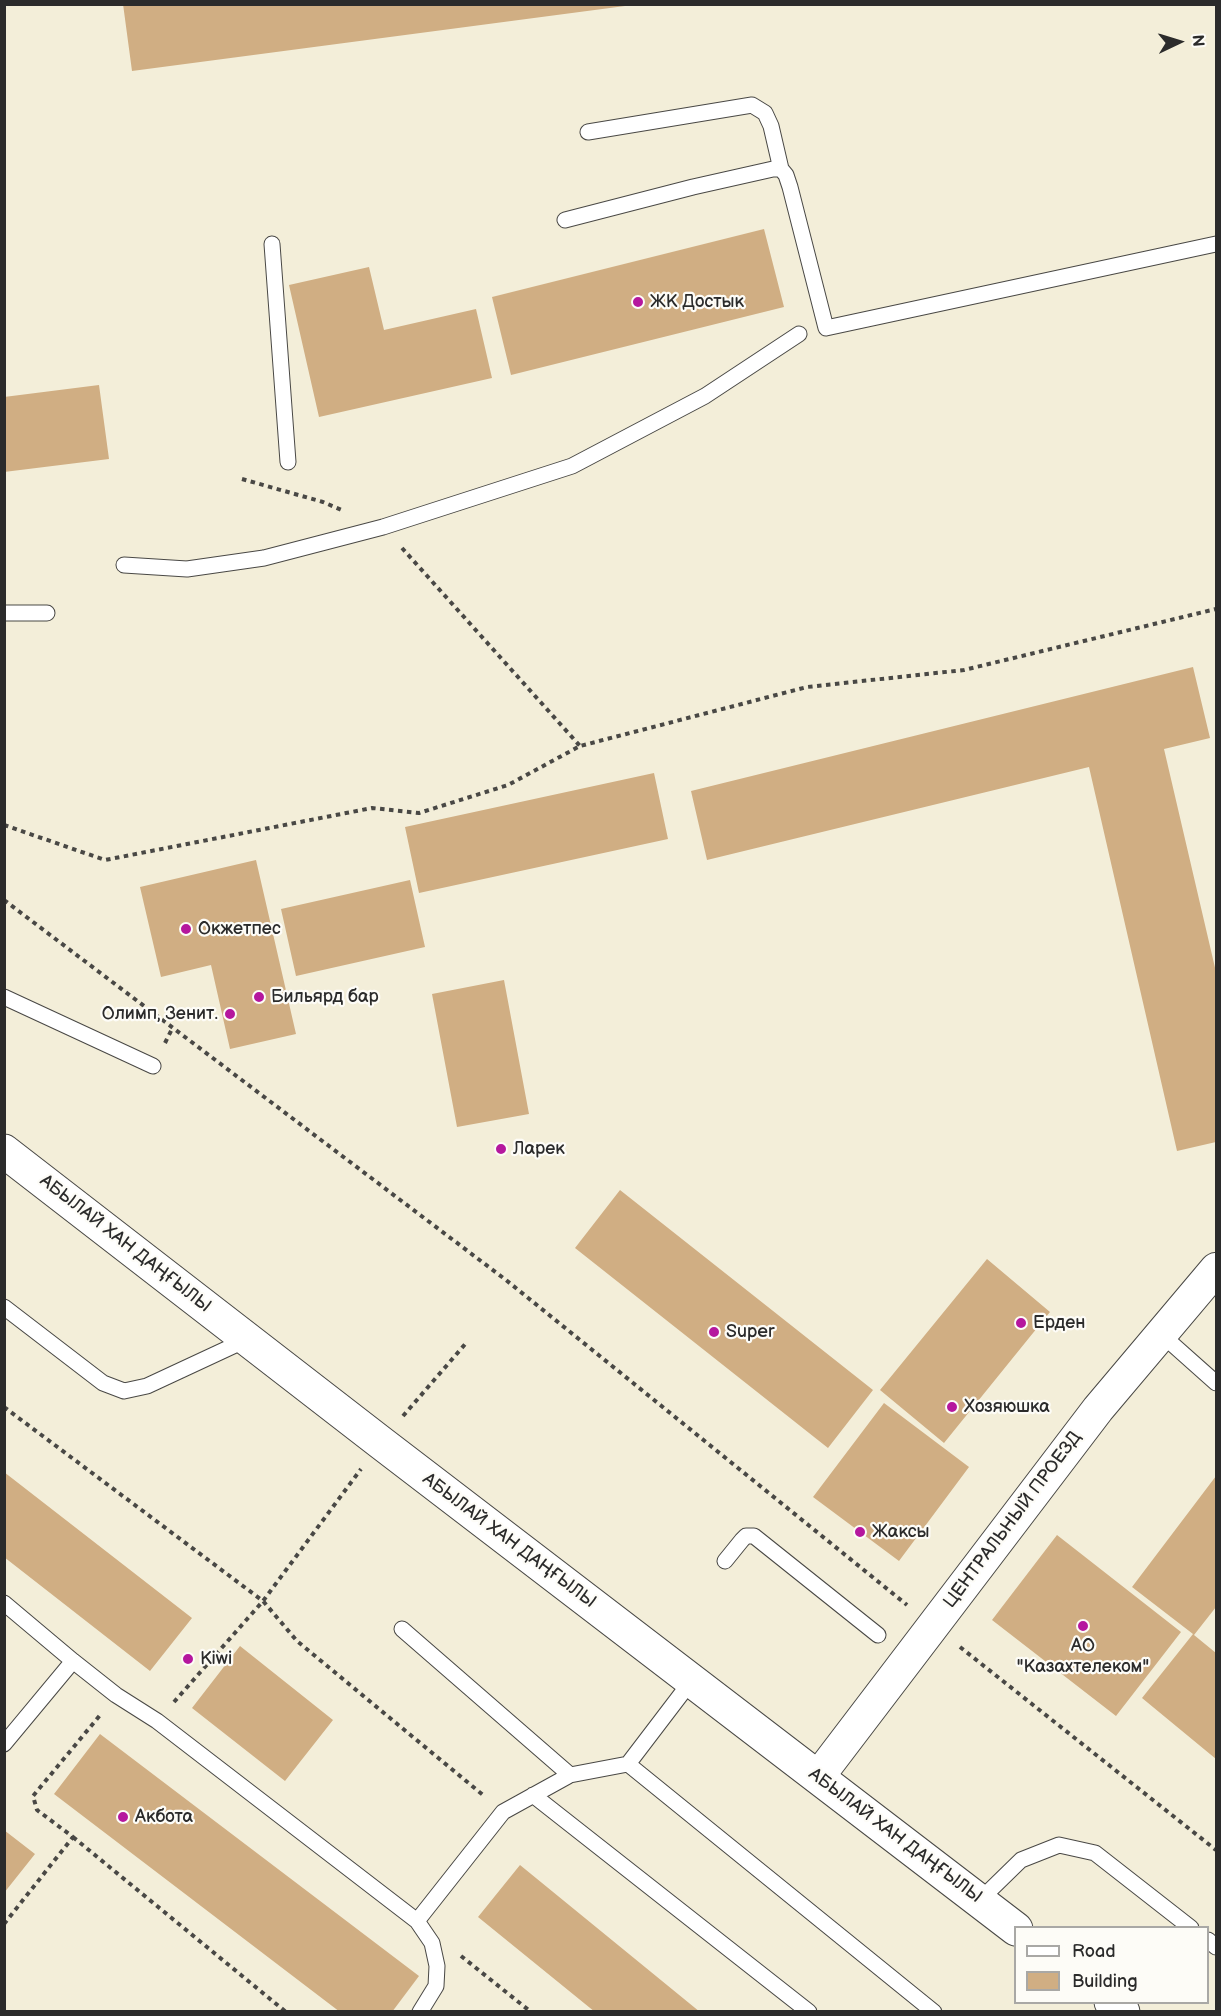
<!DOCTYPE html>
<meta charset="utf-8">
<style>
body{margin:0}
#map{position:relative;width:1221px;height:2016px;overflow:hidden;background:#f3eed9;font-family:"Balsamiq Sans",sans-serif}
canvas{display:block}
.frame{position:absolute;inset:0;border:6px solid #2b2b2b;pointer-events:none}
.legend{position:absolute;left:1014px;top:1926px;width:195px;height:78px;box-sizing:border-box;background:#fdfcf7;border:2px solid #a9a8a5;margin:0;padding:8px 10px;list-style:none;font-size:18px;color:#2b2b2b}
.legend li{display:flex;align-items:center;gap:12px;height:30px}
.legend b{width:30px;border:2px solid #a9a8a5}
.north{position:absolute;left:1149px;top:12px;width:60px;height:60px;-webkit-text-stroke:4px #fdfcf7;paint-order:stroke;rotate:86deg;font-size:16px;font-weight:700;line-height:24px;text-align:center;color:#2b2b2b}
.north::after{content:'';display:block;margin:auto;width:21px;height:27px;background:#2b2b2b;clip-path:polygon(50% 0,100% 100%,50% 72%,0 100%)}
</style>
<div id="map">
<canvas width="1221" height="2016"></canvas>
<div class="frame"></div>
<ul class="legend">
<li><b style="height:8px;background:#fff"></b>Road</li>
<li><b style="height:16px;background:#d0ae83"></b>Building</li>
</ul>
<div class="north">N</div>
</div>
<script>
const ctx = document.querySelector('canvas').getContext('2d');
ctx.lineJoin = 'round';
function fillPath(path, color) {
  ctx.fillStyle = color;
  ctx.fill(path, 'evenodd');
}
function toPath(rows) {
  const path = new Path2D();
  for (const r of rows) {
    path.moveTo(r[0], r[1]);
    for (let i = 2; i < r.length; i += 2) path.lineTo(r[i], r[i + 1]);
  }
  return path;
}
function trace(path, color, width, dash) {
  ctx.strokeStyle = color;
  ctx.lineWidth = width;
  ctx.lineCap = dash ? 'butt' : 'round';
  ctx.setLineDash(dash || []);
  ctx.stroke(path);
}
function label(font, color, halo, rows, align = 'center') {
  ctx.font = font + ' "Balsamiq Sans",sans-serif';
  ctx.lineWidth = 4.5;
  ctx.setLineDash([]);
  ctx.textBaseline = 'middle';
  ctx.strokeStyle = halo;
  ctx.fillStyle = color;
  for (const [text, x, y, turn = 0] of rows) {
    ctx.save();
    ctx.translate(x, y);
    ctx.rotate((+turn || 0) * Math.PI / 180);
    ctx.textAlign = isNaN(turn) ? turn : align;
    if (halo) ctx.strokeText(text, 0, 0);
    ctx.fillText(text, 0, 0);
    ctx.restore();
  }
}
fillPath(toPath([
 [123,4,625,4,625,6,132,71],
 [764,229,784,307,511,375,492,297],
 [369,267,384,330,476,309,492,378,319,417,289,285],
 [99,385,109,459,4,472,4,397],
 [1193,667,1210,738,1164,749,1216,972,1216,1142,1177,1151,1089,767,707,860,691,791],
 [654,773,668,839,419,893,405,827],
 [256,860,296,1034,230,1049,211,965,161,977,140,887],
 [410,880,425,947,296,976,281,909],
 [504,980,529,1114,457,1127,432,994],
 [620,1190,873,1390,828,1448,575,1248],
 [987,1259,1050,1312,944,1443,880,1390],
 [884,1403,969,1467,899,1561,813,1497],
 [4,1472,192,1618,150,1671,4,1557],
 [1216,1476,1216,1607,1194,1635,1216,1653,1216,1759,1142,1698,1193,1634,1132,1587],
 [1057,1535,1181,1632,1116,1716,992,1620],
 [240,1646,333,1720,285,1781,192,1708],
 [100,1734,419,1976,392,2012,340,2012,54,1794],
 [4,1830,35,1854,4,1893],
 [520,1865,700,2012,595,2012,478,1917]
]), '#d0ae83');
const lane = toPath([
 [588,132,752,105,765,113,771,126,781,169],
 [565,220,693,187,773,169,781,169,786,175,790,187,826,328,1216,244],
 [272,244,288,462],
 [124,565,187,569,264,558,383,527,572,466,705,396,799,334],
 [4,613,47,613],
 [4,997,153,1066],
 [4,1307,103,1383,124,1391,147,1386,248,1339],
 [1161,1334,1216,1383],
 [725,1561,742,1540,746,1536,754,1536,878,1635],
 [4,1603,73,1661,116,1695,157,1721,417,1921],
 [402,1629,570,1775],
 [692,1680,628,1764,934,2012],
 [4,1744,73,1661],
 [533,1795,809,2012],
 [979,1901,1021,1860,1059,1845,1095,1853,1191,1928],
 [1208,1940,1216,1947],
 [420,2012,436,1986,437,1966,432,1943,417,1921,503,1812,570,1775,628,1764]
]);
const street = toPath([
 [818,1777,1098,1409,1216,1269]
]);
const highway = toPath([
 [4,1151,380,1442,1016,1929],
 [1111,2002,1123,2012]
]);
trace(lane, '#494845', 17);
trace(street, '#494845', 34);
trace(highway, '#494845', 35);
trace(toPath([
 [242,479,323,502,344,511],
 [402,548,580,746],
 [4,825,105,860,372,808,419,813,508,785,580,746,807,687,964,670,1216,609],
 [4,900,506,1280,907,1605],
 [165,1043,173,1027],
 [4,1407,263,1601,297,1641,483,1795],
 [403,1416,467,1342],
 [960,1647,1216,1850],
 [174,1702,263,1601,361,1469],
 [73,1837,286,2012],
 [4,1924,73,1837,37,1810,33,1796,101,1714],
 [461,1956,531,2012]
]), '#494845', 4, [4.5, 4.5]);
trace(lane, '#fff', 15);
trace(street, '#fff', 32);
trace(highway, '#fff', 33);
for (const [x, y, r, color] of [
 [638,302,6,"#b5179e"],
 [186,929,6,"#b5179e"],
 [259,997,6,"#b5179e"],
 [230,1014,6,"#b5179e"],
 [501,1149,6,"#b5179e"],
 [1021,1323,6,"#b5179e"],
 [714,1332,6,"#b5179e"],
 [952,1407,6,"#b5179e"],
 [860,1532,6,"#b5179e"],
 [1083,1626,6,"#b5179e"],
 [188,1659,6,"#b5179e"],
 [123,1817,6,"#b5179e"]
]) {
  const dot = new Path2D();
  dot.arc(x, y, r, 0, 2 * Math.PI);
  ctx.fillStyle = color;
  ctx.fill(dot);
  trace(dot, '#fdfcf7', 2);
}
label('18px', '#2b2b2b', '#fdfcf7', [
 ["ЖК Достык",650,302],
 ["Окжетпес",198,929],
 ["Бильярд бар",271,997],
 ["Олимп, Зенит.",218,1014,"right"],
 ["Ларек",513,1149],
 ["Ерден",1033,1323],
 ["Super",726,1332],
 ["Хозяюшка",964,1407],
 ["Жаксы",872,1532],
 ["АО",1083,1646,"center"],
 ["\"Казахтелеком\"",1083,1667,"center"],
 ["Kiwi",200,1659],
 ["Акбота",135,1817]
], 'left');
label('18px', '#2b2b2b', '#fdfcf7', [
 ["АБЫЛАЙ ХАН ДАҢҒЫЛЫ",125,1244,38],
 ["ЦЕНТРАЛЬНЫЙ ПРОЕЗД",1013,1520,-53],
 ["АБЫЛАЙ ХАН ДАҢҒЫЛЫ",509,1541,37],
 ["АБЫЛАЙ ХАН ДАҢҒЫЛЫ",895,1836,37]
]);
</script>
